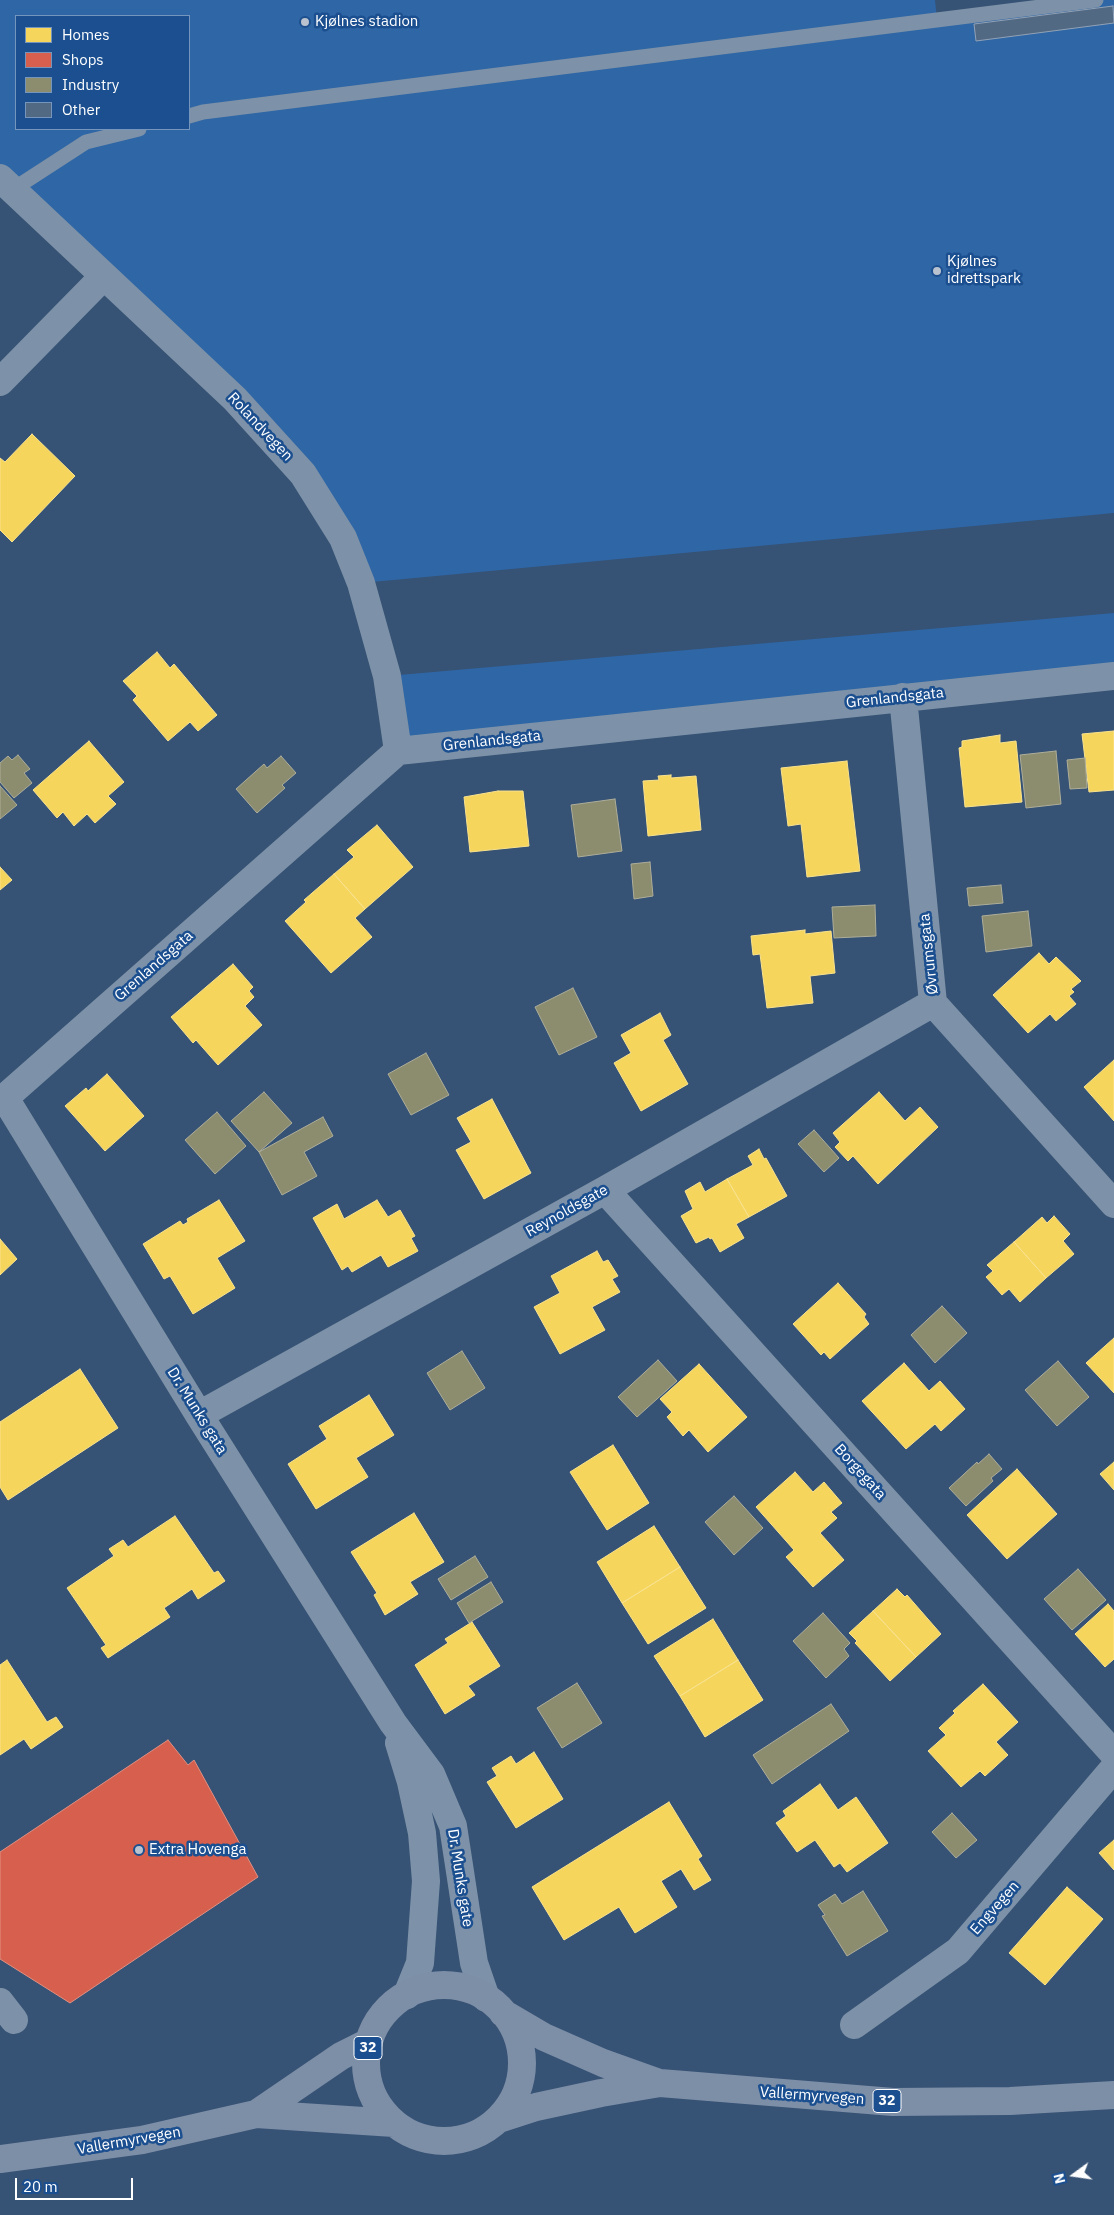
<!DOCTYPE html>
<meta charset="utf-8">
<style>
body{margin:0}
#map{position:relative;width:1114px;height:2215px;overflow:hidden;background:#365274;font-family:"IBM Plex Sans",sans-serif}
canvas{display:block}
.legend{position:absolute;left:15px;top:15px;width:175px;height:115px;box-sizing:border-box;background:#1b4f8f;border:1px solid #7695bc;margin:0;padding:6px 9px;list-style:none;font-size:15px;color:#fff}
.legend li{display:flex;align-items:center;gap:10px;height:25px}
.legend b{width:25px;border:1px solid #7695bc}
.north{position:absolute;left:1049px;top:2150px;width:50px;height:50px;-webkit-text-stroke:4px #1b4f8f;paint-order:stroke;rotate:256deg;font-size:14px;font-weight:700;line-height:20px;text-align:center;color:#fff}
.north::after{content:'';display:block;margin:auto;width:18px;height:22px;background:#fff;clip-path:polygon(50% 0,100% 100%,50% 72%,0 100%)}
.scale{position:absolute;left:15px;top:2178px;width:118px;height:22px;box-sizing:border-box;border:2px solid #fff;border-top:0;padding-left:6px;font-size:15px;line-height:18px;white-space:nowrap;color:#fff;-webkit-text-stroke:4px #1b4f8f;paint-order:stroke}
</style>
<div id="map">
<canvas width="1114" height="2215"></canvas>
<ul class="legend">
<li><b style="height:14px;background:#f6d55c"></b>Homes</li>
<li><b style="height:14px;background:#d6604d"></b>Shops</li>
<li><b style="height:14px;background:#8c8c6e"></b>Industry</li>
<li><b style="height:14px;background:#526984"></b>Other</li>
</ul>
<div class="north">N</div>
<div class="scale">20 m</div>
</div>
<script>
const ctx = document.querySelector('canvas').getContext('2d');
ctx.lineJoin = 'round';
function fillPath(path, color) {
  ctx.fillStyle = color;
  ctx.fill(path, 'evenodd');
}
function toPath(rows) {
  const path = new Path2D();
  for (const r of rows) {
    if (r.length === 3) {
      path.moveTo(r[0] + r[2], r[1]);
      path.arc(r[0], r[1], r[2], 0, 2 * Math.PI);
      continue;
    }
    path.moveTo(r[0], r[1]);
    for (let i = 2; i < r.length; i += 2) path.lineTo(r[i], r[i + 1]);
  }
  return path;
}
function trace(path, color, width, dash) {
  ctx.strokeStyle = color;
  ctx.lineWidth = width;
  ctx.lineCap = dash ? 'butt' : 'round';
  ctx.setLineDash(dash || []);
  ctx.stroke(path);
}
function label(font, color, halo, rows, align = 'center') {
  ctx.font = font + ' "IBM Plex Sans",sans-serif';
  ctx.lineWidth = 5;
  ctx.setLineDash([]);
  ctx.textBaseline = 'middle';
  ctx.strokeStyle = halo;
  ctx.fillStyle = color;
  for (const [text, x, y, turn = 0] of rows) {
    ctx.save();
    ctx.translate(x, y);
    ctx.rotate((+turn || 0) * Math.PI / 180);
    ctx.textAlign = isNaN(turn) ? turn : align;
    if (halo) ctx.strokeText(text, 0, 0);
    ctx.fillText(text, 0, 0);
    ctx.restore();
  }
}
fillPath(toPath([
 [0,0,935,0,937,19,1096,0,1114,0,1114,513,361,583,303,474,0,178],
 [16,16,189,16,189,129,16,129],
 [1114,613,1114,676,398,751,387,676]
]), '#2f66a5');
const homes = toPath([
 [32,434,75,476,12,542,0,530,0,458,5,462,32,434],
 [157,652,170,668,174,664,217,715,198,731,190,722,168,741,133,700,137,696,123,681,157,652],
 [1114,731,1114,790,1089,792,1082,734,1114,731],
 [1000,735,1000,743,1016,741,1022,802,965,807,959,748,962,747,962,741,1000,735],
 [89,741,124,782,108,796,116,804,95,823,87,814,74,826,63,812,57,818,33,790,89,741],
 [847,761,860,871,807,877,801,824,788,826,781,768,847,761],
 [671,775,671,778,696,776,701,830,648,836,643,781,659,780,658,776,671,775],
 [498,791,523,791,529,846,470,852,464,797,498,791],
 [377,825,413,867,365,909,334,874,354,857,347,850,377,825],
 [0,867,12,880,0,890,0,867],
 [334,874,365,909,355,918,372,937,331,973,285,921,306,902,304,900,334,874],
 [805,930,805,934,831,931,835,973,810,976,813,1003,767,1008,760,954,753,955,751,936,805,930],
 [1039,953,1049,964,1056,957,1081,981,1071,989,1074,992,1069,996,1076,1004,1056,1021,1050,1014,1028,1033,993,995,1039,953],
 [233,964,253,987,249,991,254,997,245,1006,262,1025,218,1065,196,1040,193,1043,171,1017,233,964],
 [660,1013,671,1035,663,1040,688,1084,641,1111,614,1063,631,1053,621,1035,660,1013],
 [1114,1060,1114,1121,1084,1087,1114,1060],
 [107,1074,144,1116,105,1151,65,1106,86,1088,88,1091,107,1074],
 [879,1092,905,1121,920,1107,938,1127,878,1184,853,1156,848,1161,835,1147,840,1142,833,1133,879,1092],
 [492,1099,531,1173,484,1199,456,1150,471,1142,457,1118,492,1099],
 [759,1149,764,1159,766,1158,787,1196,749,1217,727,1179,753,1165,748,1156,759,1149],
 [727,1179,749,1217,736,1224,744,1238,720,1252,712,1238,710,1239,709,1237,696,1243,681,1216,693,1209,685,1191,700,1182,705,1192,727,1179],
 [219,1200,245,1241,217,1258,235,1288,193,1314,170,1276,164,1279,143,1244,180,1221,183,1225,188,1222,187,1219,219,1200],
 [377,1200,388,1217,400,1210,415,1236,411,1238,418,1251,388,1267,381,1255,352,1272,348,1266,342,1270,313,1218,337,1204,344,1219,377,1200],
 [1054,1216,1070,1234,1063,1241,1074,1254,1046,1278,1014,1242,1042,1217,1047,1223,1054,1216],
 [0,1239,17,1259,0,1275,0,1239],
 [1014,1242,1046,1278,1020,1302,1009,1289,1002,1295,986,1277,993,1271,987,1265,1014,1242],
 [597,1251,603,1262,608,1260,618,1276,612,1279,620,1292,592,1307,605,1330,560,1354,534,1307,560,1293,551,1276,597,1251],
 [838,1283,866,1314,864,1317,869,1324,830,1359,824,1352,821,1355,793,1324,838,1283],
 [1114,1338,1114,1393,1086,1363,1114,1338],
 [904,1363,929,1391,940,1381,965,1409,941,1431,935,1424,906,1449,862,1401,904,1363],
 [699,1364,747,1417,708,1452,689,1430,683,1436,667,1417,672,1412,660,1399,699,1364],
 [80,1369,118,1428,8,1500,0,1487,0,1422,80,1369],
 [369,1395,394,1435,356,1458,368,1477,316,1509,288,1464,327,1439,319,1426,369,1395],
 [613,1445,649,1503,607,1530,570,1472,613,1445],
 [1114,1462,1114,1490,1100,1474,1114,1462],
 [1017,1469,1057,1514,1007,1559,967,1515,1017,1469],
 [795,1472,813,1492,824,1482,842,1503,831,1512,837,1518,820,1533,844,1560,813,1587,786,1557,794,1550,756,1507,795,1472],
 [414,1513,444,1562,410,1582,418,1594,385,1615,374,1595,377,1593,351,1552,414,1513],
 [175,1516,214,1573,218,1571,225,1581,198,1599,192,1589,164,1608,170,1617,108,1658,101,1648,106,1645,67,1588,114,1556,109,1549,123,1540,128,1547,175,1516],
 [654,1526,680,1567,622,1603,597,1562,654,1526],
 [680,1567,706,1608,648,1644,622,1603,680,1567],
 [897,1589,905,1597,907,1595,941,1634,916,1657,873,1611,897,1589],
 [1108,1604,1114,1611,1114,1659,1105,1667,1075,1634,1108,1604],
 [873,1611,916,1657,890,1681,855,1643,857,1641,849,1633,873,1611],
 [713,1619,738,1660,680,1696,654,1656,713,1619],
 [472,1622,500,1666,468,1686,475,1695,445,1714,415,1665,448,1643,445,1639,472,1622],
 [7,1660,47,1722,56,1717,63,1727,31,1749,24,1739,0,1755,0,1665,7,1660],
 [738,1660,763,1700,705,1737,680,1696,738,1660],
 [983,1684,1018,1722,996,1742,1008,1755,985,1776,980,1771,961,1787,928,1751,946,1735,939,1728,955,1713,953,1711,983,1684],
 [534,1752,563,1799,516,1828,487,1782,497,1776,492,1768,511,1756,516,1764,534,1752],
 [820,1784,838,1810,856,1797,888,1843,847,1872,840,1863,834,1867,815,1840,797,1852,776,1823,786,1816,783,1811,820,1784],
 [669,1802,702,1856,698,1859,711,1880,694,1890,681,1869,661,1881,677,1907,635,1933,619,1907,564,1940,532,1887,669,1802],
 [1114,1840,1114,1870,1099,1853,1114,1840],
 [1067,1887,1103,1919,1045,1985,1009,1953,1067,1887]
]);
fillPath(homes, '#f6d55c');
trace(homes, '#f9e28d', 1);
const shops = toPath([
 [168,1740,188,1765,194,1760,258,1877,70,2003,0,1959,0,1852,168,1740]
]);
fillPath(shops, '#d6604d');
trace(shops, '#e29082', 1);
const industry = toPath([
 [1056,751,1061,804,1026,808,1020,755,1056,751],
 [18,755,30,769,24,773,32,783,14,798,0,782,0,763,8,756,12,760,18,755],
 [281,756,296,773,282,785,285,788,257,813,236,789,264,764,267,768,281,756],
 [1085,758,1087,788,1070,789,1067,760,1085,758],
 [0,786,17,805,0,819,0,786],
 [615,799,622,851,578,857,571,805,615,799],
 [650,862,653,896,634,899,631,864,650,862],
 [1001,885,1003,903,969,906,967,888,1001,885],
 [875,905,876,936,834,938,832,907,875,905],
 [1028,911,1032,946,986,952,982,916,1028,911],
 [573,988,597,1037,559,1055,535,1007,573,988],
 [426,1053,449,1095,411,1115,388,1074,426,1053],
 [264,1092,292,1123,259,1152,231,1121,264,1092],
 [217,1112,246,1146,215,1174,185,1140,217,1112],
 [323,1117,333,1136,304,1152,317,1176,282,1195,259,1152,323,1117],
 [814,1130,839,1158,824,1172,798,1144,814,1130],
 [942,1306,967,1333,935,1363,911,1335,942,1306],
 [462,1351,485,1388,450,1410,427,1373,462,1351],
 [658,1360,677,1381,637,1417,618,1397,658,1360],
 [1058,1361,1089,1397,1057,1426,1025,1390,1058,1361],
 [989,1454,1002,1469,991,1478,993,1481,966,1506,949,1488,977,1462,978,1464,989,1454],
 [734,1496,763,1528,734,1555,705,1522,734,1496],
 [475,1556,488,1577,451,1600,438,1579,475,1556],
 [1078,1569,1106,1600,1072,1630,1044,1599,1078,1569],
 [491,1582,503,1602,469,1623,457,1603,491,1582],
 [823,1613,850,1643,844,1649,849,1656,826,1678,793,1641,823,1613],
 [577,1683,602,1723,562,1748,537,1708,577,1683],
 [831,1704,849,1731,772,1784,753,1755,831,1704],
 [952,1813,977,1840,956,1858,932,1832,952,1813],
 [863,1891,888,1931,847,1956,822,1916,825,1915,818,1905,835,1894,842,1904,863,1891]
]);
fillPath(industry, '#8c8c6e');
trace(industry, '#aeae9a', 1);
const building = toPath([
 [1113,6,1114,23,976,41,974,24,1113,6]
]);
fillPath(building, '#526984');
trace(building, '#92a2b6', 1);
trace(toPath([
 [189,116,203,112,1096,0],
 [12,190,86,142,139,129]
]), '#7d92a8', 15);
trace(toPath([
 [0,178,235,399,303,474,343,538,361,583,387,676,398,751],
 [0,382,103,277],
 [903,697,933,1003,1114,1204],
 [5,1098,199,1415,393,1723,431,1774,453,1826,474,1963,486,1998],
 [0,1102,398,751,1114,676],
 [605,1190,1114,1754],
 [199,1415,605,1190,933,1003],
 [399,1743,411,1782,422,1833,426,1881,420,1963,407,1995],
 [0,2002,14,2020],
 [854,2025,958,1951,1114,1768]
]), '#7d92a8', 28);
trace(toPath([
 [444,2063,78],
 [503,2013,544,2037,603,2063,659,2083],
 [256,2114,341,2056,369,2042],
 [499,2119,536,2107,601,2093,660,2083,893,2102,1010,2101,1114,2095],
 [0,2159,142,2140,256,2114,394,2123]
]), '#7d8ea7', 28);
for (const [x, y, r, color] of [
 [305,22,5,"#b9c2ce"],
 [937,271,5,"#b9c2ce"],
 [139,1850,5,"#b9c2ce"]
]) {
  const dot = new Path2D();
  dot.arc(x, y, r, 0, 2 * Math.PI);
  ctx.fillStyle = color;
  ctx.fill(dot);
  trace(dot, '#1b4f8f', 2);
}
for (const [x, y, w] of [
 [368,2048,28],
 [887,2101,28]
]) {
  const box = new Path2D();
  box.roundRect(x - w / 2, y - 11.5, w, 23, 4);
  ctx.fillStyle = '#1b4f8f';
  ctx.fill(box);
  trace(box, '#fff', 1);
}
label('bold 14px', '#fff', null, [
 ["32",368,2048],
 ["32",887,2101]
]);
label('15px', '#fff', '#1b4f8f', [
 ["Kjølnes stadion",315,22],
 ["Kjølnes",947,262],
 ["idrettspark",947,279],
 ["Extra Hovenga",149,1850]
], 'left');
label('15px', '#fff', '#1b4f8f', [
 ["Rolandvegen",260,427,47],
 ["Grenlandsgata",895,698,-6],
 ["Grenlandsgata",492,741,-6],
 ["Øvrumsgata",929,954,-96],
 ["Grenlandsgata",154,966,-41],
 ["Reynoldsgate",567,1211,-29],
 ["Dr. Munks gata",197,1411,58],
 ["Borgegata",860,1472,48],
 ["Dr. Munks gate",460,1878,81],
 ["Engvegen",995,1908,-49],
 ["Vallermyrvegen",812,2096,4],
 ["Vallermyrvegen",129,2141,-10]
]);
</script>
